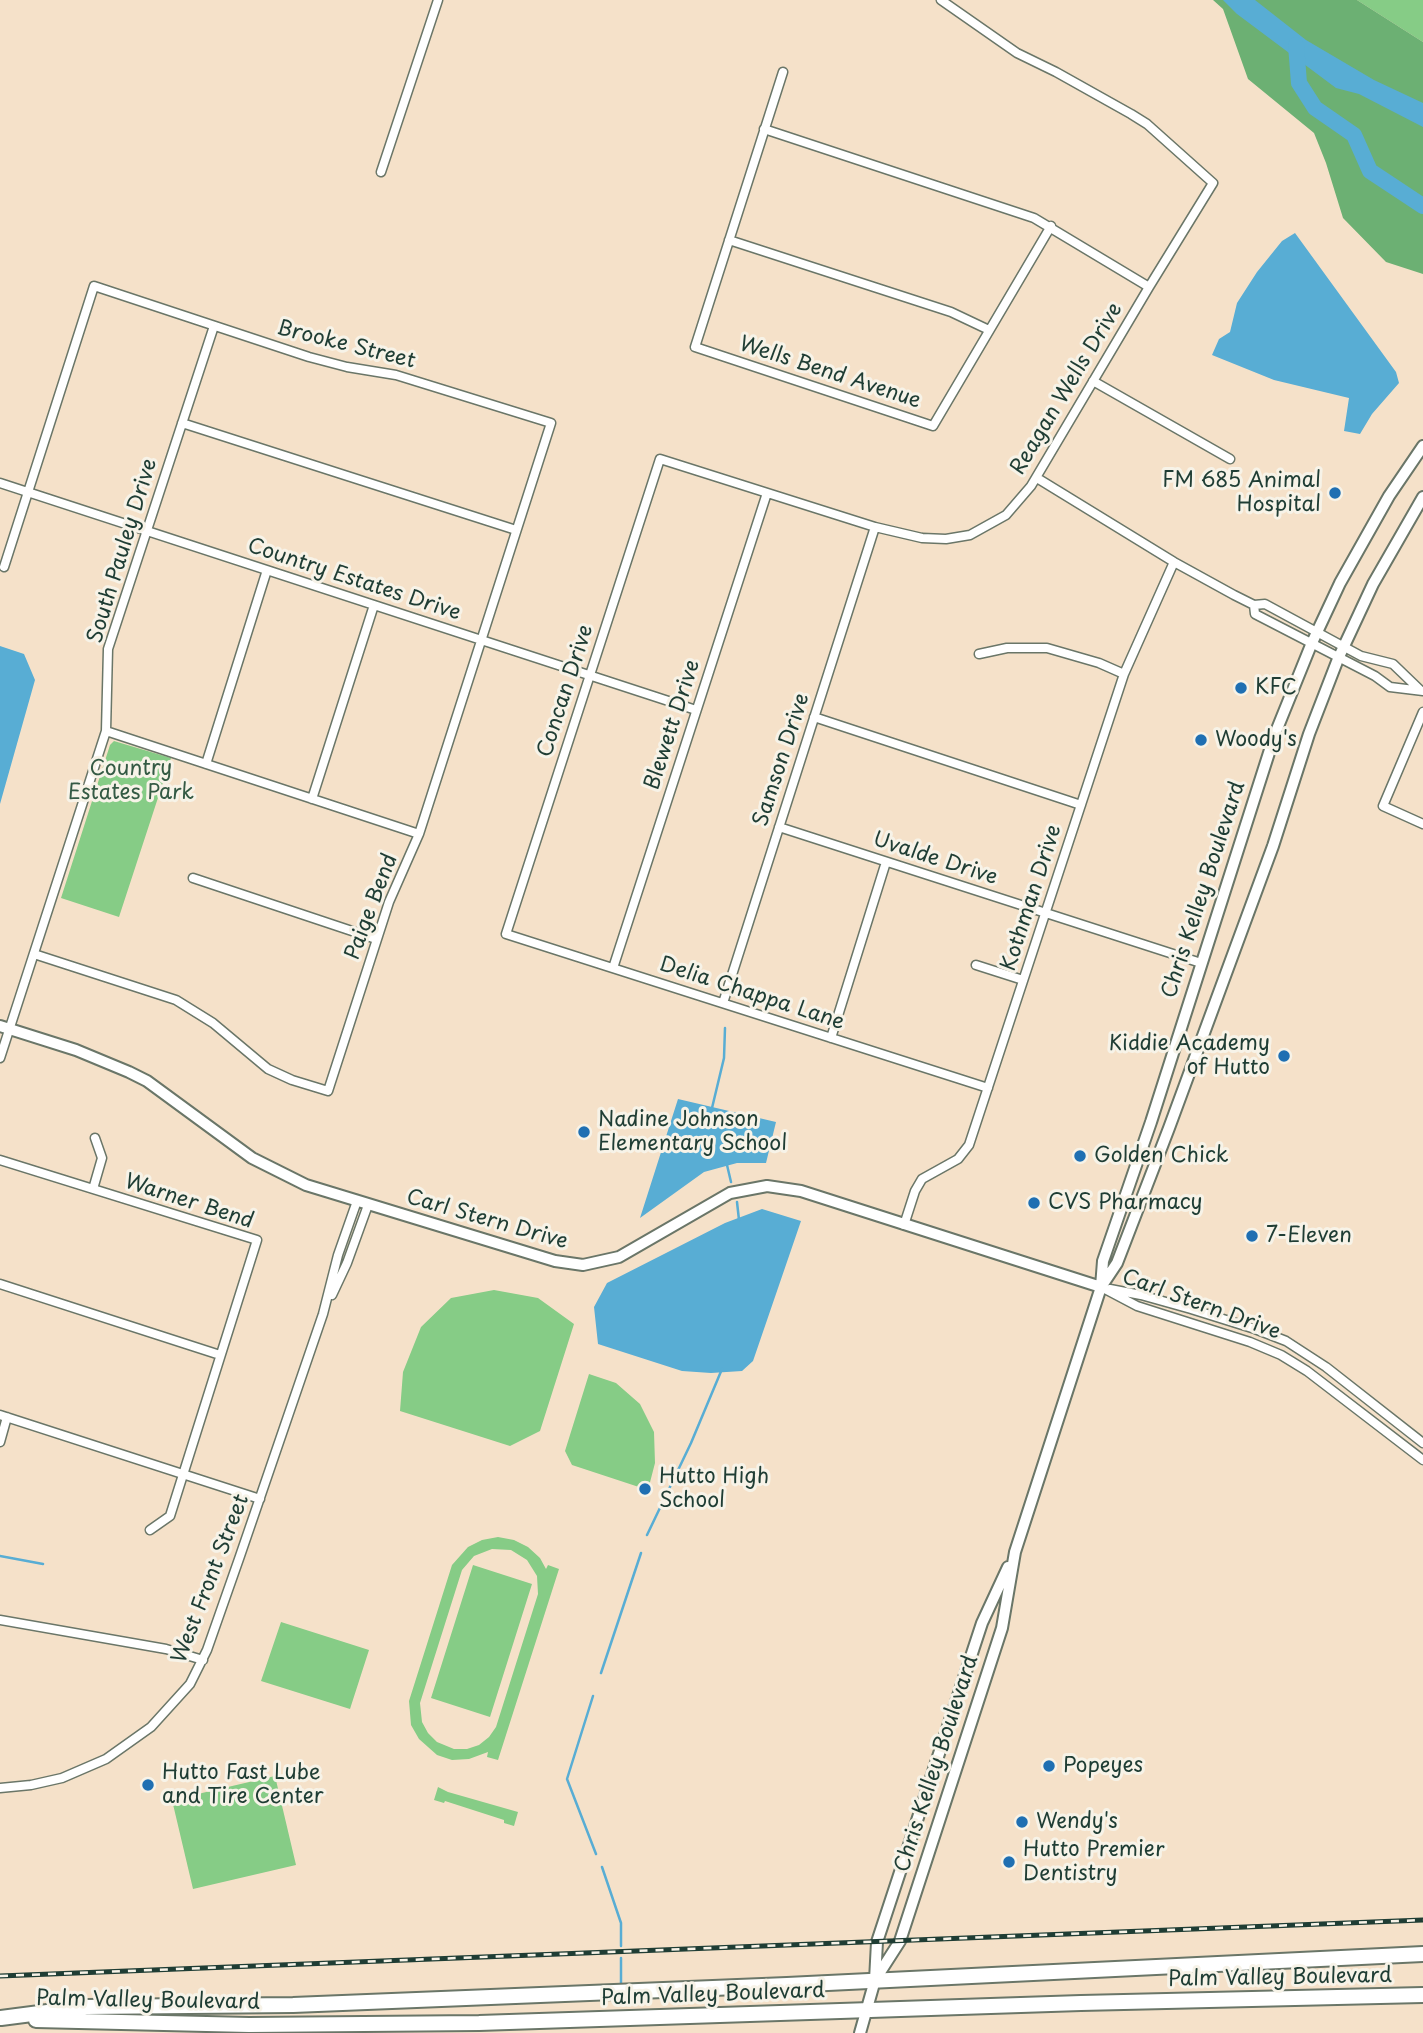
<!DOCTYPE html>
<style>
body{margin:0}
canvas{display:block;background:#f5e1c9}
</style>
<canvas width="1423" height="2033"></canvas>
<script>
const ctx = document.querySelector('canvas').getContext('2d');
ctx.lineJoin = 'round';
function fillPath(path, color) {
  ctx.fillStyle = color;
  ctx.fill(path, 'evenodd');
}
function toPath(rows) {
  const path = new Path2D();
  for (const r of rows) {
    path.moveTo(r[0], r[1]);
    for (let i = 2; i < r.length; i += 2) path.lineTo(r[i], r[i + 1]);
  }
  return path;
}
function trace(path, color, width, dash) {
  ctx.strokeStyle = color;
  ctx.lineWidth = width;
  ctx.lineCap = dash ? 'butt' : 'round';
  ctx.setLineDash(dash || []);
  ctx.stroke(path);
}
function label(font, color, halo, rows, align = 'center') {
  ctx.font = font + ' "Playpen Sans",sans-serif';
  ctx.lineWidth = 6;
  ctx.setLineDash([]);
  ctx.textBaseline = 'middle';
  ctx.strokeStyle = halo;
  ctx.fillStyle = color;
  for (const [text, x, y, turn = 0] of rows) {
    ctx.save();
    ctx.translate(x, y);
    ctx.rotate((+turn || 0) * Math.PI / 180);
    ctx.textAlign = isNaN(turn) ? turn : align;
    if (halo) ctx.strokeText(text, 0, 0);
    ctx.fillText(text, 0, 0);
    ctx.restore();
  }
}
fillPath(toPath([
 [1357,0,1423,0,1423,42],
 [114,741,171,758,119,917,61,898,110,745],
 [494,1290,538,1298,574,1324,540,1431,510,1446,400,1411,403,1372,421,1327,451,1298],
 [589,1374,616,1383,640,1404,654,1432,655,1463,648,1490,572,1465,565,1451],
 [498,1537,514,1540,528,1547,540,1558,546,1569,548,1565,559,1569,498,1760,487,1757,488,1752,469,1759,452,1760,437,1755,419,1739,411,1725,409,1701,452,1565,468,1547,482,1540],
 [492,1549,511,1550,527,1560,537,1576,538,1594,496,1727,489,1737,479,1745,467,1749,454,1749,437,1742,428,1733,422,1722,420,1703,462,1570,474,1556],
 [473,1565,532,1584,490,1717,431,1698],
 [281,1622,369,1650,350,1709,261,1681],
 [275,1776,296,1865,193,1889,172,1800],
 [438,1787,448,1792,518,1812,514,1826,504,1823,504,1820,445,1801,444,1803,434,1800]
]), '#86cc86');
fillPath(toPath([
 [1213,0,1357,0,1423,42,1423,274,1386,262,1343,218,1326,163,1314,133,1248,79,1223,9]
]), '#6cb073');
fillPath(toPath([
 [1223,0,1255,0,1306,40,1374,80,1423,103,1423,127,1359,94,1336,88,1237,14],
 [1295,233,1396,372,1399,383,1372,414,1360,434,1344,431,1349,398,1274,380,1212,355,1219,339,1230,332,1237,303,1257,272,1282,241],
 [0,646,24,654,35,680,0,804],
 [678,1099,776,1122,766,1163,737,1163,704,1172,640,1218],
 [762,1209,801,1221,753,1361,742,1371,711,1373,682,1371,598,1344,594,1307,607,1283,725,1223]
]), '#58add4');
trace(toPath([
 [712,1108,724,1058,725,1028],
 [727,1165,731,1182],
 [737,1202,739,1220],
 [647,1535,691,1443,722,1369],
 [0,1556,43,1564],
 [601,1673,641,1553],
 [593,1696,567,1779,596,1854],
 [602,1867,621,1923,621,1946],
 [621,1958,621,1983]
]), '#58add4', 2.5);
trace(toPath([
 [1296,45,1299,83,1315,108,1354,135,1370,171,1423,206]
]), '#58add4', 16);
const street = toPath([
 [941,0,1017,53,1056,72,1131,114,1147,124,1213,183,1149,287,1031,486,1006,515,970,535,946,539,922,538,875,527,660,459,506,934,988,1088],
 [783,72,695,347,933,426,1051,226],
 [764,129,1034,218,1149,287],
 [381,172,438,0],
 [729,240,951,312,989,330],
 [1093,381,1230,459],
 [182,423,516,530],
 [1037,478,1174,562,1234,595,1254,605,1265,604,1361,656,1393,664,1420,690],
 [0,483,696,710],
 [4,567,94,286,309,357,347,367,396,375,551,423,419,834,389,902,328,1091,292,1080,268,1069,213,1023,176,1000,34,954],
 [1254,605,1255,614,1375,676,1390,687,1423,691],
 [979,654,1007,648,1047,648,1099,663,1124,674],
 [1423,712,1383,806,1423,824],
 [814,717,1081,805],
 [106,731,419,834],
 [206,764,267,570],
 [312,799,374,605],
 [779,827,1201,963],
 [193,878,376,939],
 [976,965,1023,980],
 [613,968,767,493],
 [723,1003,875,527],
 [831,1038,886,862],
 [0,1058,106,731,108,649,214,326],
 [0,1160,257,1240,170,1516,150,1530],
 [93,1189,102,1158,95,1138],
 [904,1225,915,1191,922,1179,958,1159,969,1145,1124,674,1174,562],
 [0,1284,220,1355],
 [1101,1287,1137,1306,1250,1342,1281,1355,1307,1371,1423,1460],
 [1110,1289,1141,1295,1191,1309,1255,1329,1286,1341,1326,1367,1423,1443],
 [332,1295,347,1263,368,1205],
 [0,1415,260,1499],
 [0,1442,7,1417],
 [0,1620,166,1649,203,1660],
 [0,1788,31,1785,62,1778,106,1759,151,1727,190,1684,207,1650,240,1556,323,1314,338,1255,357,1201]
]);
const secondary = toPath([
 [0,1026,76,1050,129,1072,147,1081,252,1158,306,1185,555,1261,583,1265,619,1257,730,1193,767,1186,801,1191,1101,1287],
 [1101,1287,1117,1263,1169,1128,1273,846,1309,734,1338,659,1373,584,1423,497],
 [875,1980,900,1941,1002,1628,1015,1552,1101,1287,1103,1261,1151,1122,1275,734,1311,645,1340,583,1389,496,1423,446],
 [860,2033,875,1980,877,1942,982,1623,1008,1567]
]);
const highway = toPath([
 [1,2018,86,2007,293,2005,787,1985,1423,1954],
 [36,2020,249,2025,479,2023,1081,2003,1423,1995]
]);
trace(street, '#6a7668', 11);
trace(secondary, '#6a7668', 14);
trace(highway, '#6a7668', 18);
trace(street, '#fff', 8);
trace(secondary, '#fff', 10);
trace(highway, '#fff', 14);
const rail = toPath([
 [0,1976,1423,1920]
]);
trace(rail, '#1f3d34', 5);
trace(rail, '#f7f3e8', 2.5, [8]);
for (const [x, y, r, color] of [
 [1335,493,7,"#1f6fb2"],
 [1241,688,7,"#1f6fb2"],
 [1201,740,7,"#1f6fb2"],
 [1284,1056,7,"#1f6fb2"],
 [584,1132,7,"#1f6fb2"],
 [1080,1156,7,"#1f6fb2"],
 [1034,1203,7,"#1f6fb2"],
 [1252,1236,7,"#1f6fb2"],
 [645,1489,7,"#1f6fb2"],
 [1049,1766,7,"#1f6fb2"],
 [148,1785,7,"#1f6fb2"],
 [1022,1822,7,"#1f6fb2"],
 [1009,1862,7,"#1f6fb2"]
]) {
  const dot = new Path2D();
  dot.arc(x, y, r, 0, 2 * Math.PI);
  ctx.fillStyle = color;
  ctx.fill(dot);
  trace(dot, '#f7f3e8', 2.5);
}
label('21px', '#1f3d34', '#f7f3e8', [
 ["Brooke Street",346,345,14],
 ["Wells Bend Avenue",830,373,18],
 ["Reagan Wells Drive",1067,389,-59],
 ["South Pauley Drive",123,551,-73],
 ["Country Estates Drive",354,580,18],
 ["Concan Drive",566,691,-72],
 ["Blewett Drive",673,725,-72],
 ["Samson Drive",782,760,-72],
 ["Uvalde Drive",935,859,18],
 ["Chris Kelley Boulevard",1204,890,-72],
 ["Kothman Drive",1032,898,-72],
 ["Paige Bend",372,907,-69],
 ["Delia Chappa Lane",752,994,18],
 ["Warner Bend",189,1202,18],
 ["Carl Stern Drive",487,1220,16],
 ["Carl Stern Drive",1201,1305,20],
 ["West Front Street",211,1579,-69],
 ["Chris Kelley Boulevard",937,1764,-72],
 ["Palm Valley Boulevard",1280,1978,-1],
 ["Palm Valley Boulevard",713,1995,-2],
 ["Palm Valley Boulevard",148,2001,1]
]);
label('21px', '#1f3d34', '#f7f3e8', [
 ["FM 685 Animal",1321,481,"right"],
 ["Hospital",1321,505,"right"],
 ["KFC",1255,688],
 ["Woody's",1215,740],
 ["Kiddie Academy",1270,1044,"right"],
 ["of Hutto",1270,1068,"right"],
 ["Nadine Johnson",598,1120],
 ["Elementary School",598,1144],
 ["Golden Chick",1094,1156],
 ["CVS Pharmacy",1048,1203],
 ["7-Eleven",1266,1236],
 ["Hutto High",659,1477],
 ["School",659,1501],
 ["Popeyes",1063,1766],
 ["Hutto Fast Lube",162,1773],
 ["and Tire Center",162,1797],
 ["Wendy's",1036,1822],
 ["Hutto Premier",1023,1850],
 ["Dentistry",1023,1874]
], 'left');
label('21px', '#345a44', '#f7f3e8', [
 ["Country",131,769],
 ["Estates Park",131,793]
]);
</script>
